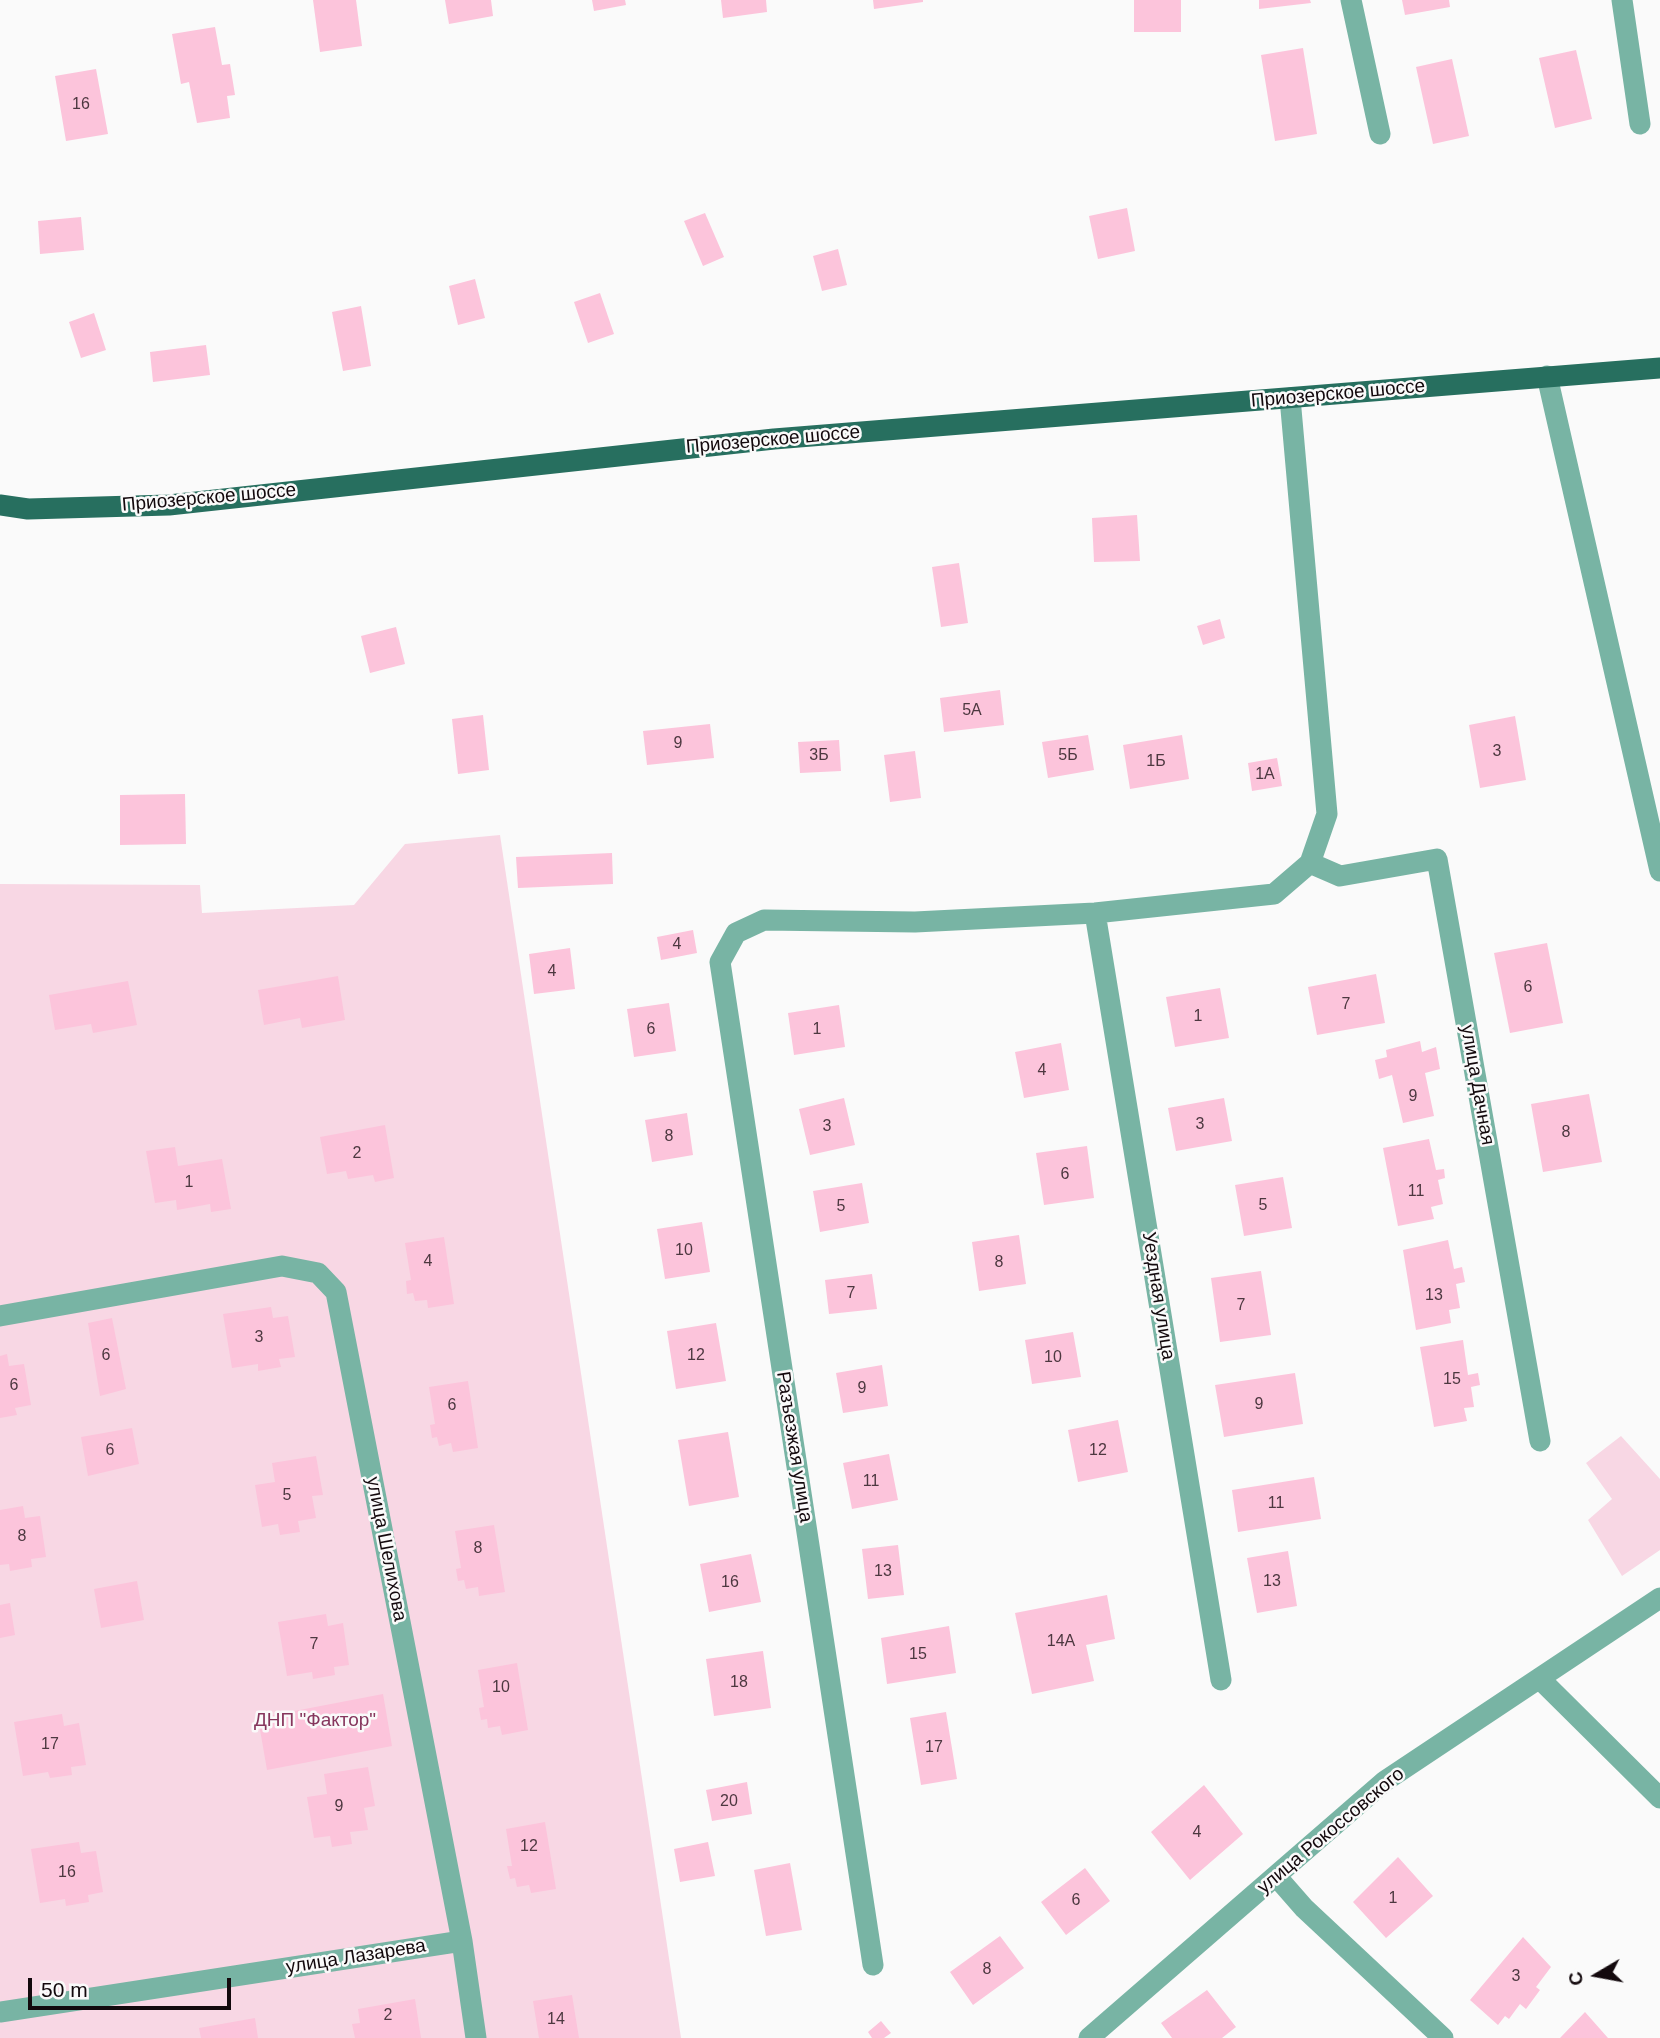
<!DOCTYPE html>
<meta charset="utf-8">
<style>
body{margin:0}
#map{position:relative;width:1660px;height:2038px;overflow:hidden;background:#fafafa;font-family:Arial,sans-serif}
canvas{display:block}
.north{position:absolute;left:1562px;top:1940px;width:70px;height:70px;-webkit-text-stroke:5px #fafafa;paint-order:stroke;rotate:260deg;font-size:19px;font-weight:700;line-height:28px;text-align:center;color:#13090d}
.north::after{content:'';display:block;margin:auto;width:24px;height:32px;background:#13090d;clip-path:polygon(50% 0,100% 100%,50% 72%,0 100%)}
.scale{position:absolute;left:28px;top:1978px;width:203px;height:32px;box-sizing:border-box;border:4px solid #13090d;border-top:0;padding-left:9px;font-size:21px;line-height:24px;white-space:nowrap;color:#13090d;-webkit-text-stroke:5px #fafafa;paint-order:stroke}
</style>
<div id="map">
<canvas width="1660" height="2038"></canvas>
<div class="north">С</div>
<div class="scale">50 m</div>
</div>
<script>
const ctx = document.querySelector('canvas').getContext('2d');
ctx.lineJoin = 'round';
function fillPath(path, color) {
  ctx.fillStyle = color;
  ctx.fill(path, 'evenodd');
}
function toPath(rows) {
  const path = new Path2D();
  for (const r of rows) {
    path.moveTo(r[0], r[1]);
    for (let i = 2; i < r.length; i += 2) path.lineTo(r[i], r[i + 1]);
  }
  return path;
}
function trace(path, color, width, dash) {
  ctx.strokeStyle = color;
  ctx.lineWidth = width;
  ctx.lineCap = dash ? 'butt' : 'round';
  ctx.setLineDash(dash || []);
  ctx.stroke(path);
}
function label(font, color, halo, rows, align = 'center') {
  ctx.font = font + ' Arial,sans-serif';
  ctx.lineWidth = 5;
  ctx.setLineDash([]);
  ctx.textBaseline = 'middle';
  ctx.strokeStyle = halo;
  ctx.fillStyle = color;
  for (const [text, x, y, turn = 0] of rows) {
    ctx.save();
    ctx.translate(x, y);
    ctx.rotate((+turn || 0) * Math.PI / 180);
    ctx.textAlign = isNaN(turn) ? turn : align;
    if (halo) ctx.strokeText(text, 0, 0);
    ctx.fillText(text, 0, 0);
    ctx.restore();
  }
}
fillPath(toPath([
 [500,835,681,2038,0,2038,0,884,200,885,202,913,354,905,405,844],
 [1621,1436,1660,1479,1660,1550,1622,1576,1588,1520,1612,1499,1586,1463]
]), '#f8d7e4');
fillPath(toPath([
 [313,0,356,0,362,46,320,52],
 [445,0,491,0,493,16,449,24],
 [592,0,625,0,626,5,594,11],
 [721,0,766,0,767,12,723,18],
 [873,0,923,0,923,2,874,9],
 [1134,0,1181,0,1181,32,1134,32],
 [1259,0,1310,0,1311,3,1259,9],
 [1402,0,1449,0,1450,7,1405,15],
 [215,27,222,65,230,64,235,95,227,96,230,118,197,123,189,82,181,84,172,34],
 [1303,48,1317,134,1275,141,1261,55],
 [1576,50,1592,119,1555,128,1539,58],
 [1452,59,1469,136,1433,144,1416,67],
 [96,69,108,134,66,141,55,76],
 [1127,208,1135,251,1098,259,1089,216],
 [705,213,724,257,703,266,684,221],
 [81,217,84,250,40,254,38,221],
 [838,249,847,285,822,291,813,256],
 [475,279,485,318,458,325,449,286],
 [600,293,614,334,588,343,574,302],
 [361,306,371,366,343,371,332,312],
 [94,313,106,350,81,358,69,322],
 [206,345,210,375,153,382,150,352],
 [1137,515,1140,561,1094,562,1092,518],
 [959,563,968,623,941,627,932,567],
 [1220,619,1225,638,1203,645,1197,626],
 [396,627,405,664,370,673,361,636],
 [1000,690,1004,725,944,732,940,698],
 [483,715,489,770,458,774,452,719],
 [1515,716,1526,780,1480,788,1469,725],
 [710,724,714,758,647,765,643,731],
 [1088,735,1094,770,1048,778,1042,742],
 [1182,735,1189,779,1130,789,1123,745],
 [839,740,841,771,800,773,798,742],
 [915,751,921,798,890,802,884,755],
 [1277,758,1282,786,1252,791,1248,763],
 [185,794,186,844,120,845,120,795],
 [612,853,613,884,518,888,516,857],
 [693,930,697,953,661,960,657,937],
 [1547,943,1563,1023,1510,1033,1494,953],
 [570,948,575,989,534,994,529,954],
 [1376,974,1385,1023,1317,1035,1308,987],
 [338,976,345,1020,302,1028,300,1018,264,1025,258,990],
 [128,981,137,1025,93,1033,91,1024,55,1030,49,995],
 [1220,988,1229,1038,1175,1047,1166,997],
 [669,1003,676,1051,634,1057,627,1009],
 [839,1005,845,1047,794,1055,788,1013],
 [1420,1041,1422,1052,1436,1047,1440,1069,1425,1073,1434,1116,1403,1123,1392,1075,1379,1079,1375,1060,1387,1057,1386,1050],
 [1061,1043,1069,1090,1024,1098,1015,1052],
 [1589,1094,1602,1162,1543,1172,1531,1104],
 [844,1098,855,1145,810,1155,799,1109],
 [1224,1098,1232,1141,1176,1151,1168,1108],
 [687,1113,693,1155,652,1162,645,1120],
 [385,1125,394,1178,375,1182,373,1175,348,1179,346,1171,327,1174,320,1137],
 [1429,1139,1436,1170,1444,1169,1445,1178,1438,1180,1443,1204,1431,1207,1434,1219,1398,1226,1383,1148],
 [1087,1146,1094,1198,1044,1205,1036,1153],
 [175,1147,178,1166,222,1159,231,1209,211,1212,210,1204,177,1210,176,1200,155,1203,146,1151],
 [1283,1177,1292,1228,1244,1236,1235,1185],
 [862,1183,869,1223,820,1232,813,1191],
 [702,1222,710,1272,665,1279,657,1229],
 [1019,1235,1026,1284,979,1291,972,1242],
 [444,1237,454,1304,428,1308,427,1300,415,1301,413,1293,407,1294,406,1281,411,1280,405,1243],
 [1448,1240,1454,1269,1462,1267,1465,1282,1456,1284,1460,1308,1449,1310,1451,1323,1416,1330,1403,1250],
 [1261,1271,1271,1335,1220,1342,1211,1278],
 [872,1274,877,1309,829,1314,825,1280],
 [271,1307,273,1318,288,1316,295,1357,279,1359,281,1367,258,1371,258,1364,232,1368,223,1314],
 [112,1318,126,1389,100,1396,88,1323],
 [716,1323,726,1381,676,1389,667,1331],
 [1073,1332,1081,1377,1032,1384,1025,1340],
 [1463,1340,1468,1375,1478,1373,1480,1385,1471,1387,1474,1407,1464,1408,1467,1421,1434,1427,1420,1347],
 [7,1354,9,1366,24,1364,31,1405,15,1408,17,1415,0,1418,0,1356],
 [882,1365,888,1406,843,1413,836,1373],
 [1295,1373,1303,1424,1224,1437,1215,1385],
 [468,1381,478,1448,453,1452,451,1443,439,1446,437,1437,432,1438,430,1425,435,1424,429,1387],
 [1118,1420,1128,1472,1078,1482,1068,1430],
 [132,1428,139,1464,88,1476,81,1437],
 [728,1432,739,1497,689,1506,678,1440],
 [889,1454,898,1500,852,1509,843,1463],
 [316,1456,323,1495,312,1496,316,1518,298,1521,300,1532,280,1535,278,1524,262,1527,255,1485,275,1482,272,1463],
 [1314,1477,1321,1519,1238,1532,1232,1490],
 [23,1506,25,1518,40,1516,46,1557,31,1559,32,1567,10,1571,9,1564,0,1565,0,1510],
 [494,1525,505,1592,479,1596,478,1587,466,1589,464,1580,458,1581,456,1569,461,1568,455,1531],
 [898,1545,904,1595,868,1599,862,1549],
 [1288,1551,1297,1606,1257,1613,1247,1558],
 [751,1554,761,1602,709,1612,700,1564],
 [137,1581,144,1620,101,1628,94,1589],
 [1107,1595,1115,1639,1086,1645,1094,1681,1032,1694,1015,1613],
 [10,1603,15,1635,0,1638,0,1605],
 [326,1614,328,1626,343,1623,349,1665,334,1667,335,1675,313,1679,312,1672,287,1676,278,1622],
 [949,1626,956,1673,887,1684,881,1638],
 [763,1651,771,1708,714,1716,706,1659],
 [517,1663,528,1730,502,1735,500,1726,488,1728,487,1719,481,1720,479,1708,484,1707,478,1670],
 [383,1694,392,1746,267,1770,258,1718],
 [946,1712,957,1779,921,1785,910,1718],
 [62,1714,64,1726,79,1723,86,1765,71,1767,72,1775,50,1778,48,1772,23,1776,14,1722],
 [368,1767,375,1806,364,1808,368,1830,350,1832,352,1844,332,1847,330,1836,314,1838,307,1797,327,1794,324,1774],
 [747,1782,752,1814,712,1821,706,1790],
 [1204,1785,1243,1834,1190,1880,1151,1832],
 [545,1822,556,1889,531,1893,529,1885,517,1887,515,1878,510,1879,507,1866,512,1866,506,1829],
 [79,1842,81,1853,96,1851,103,1892,88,1895,89,1902,66,1906,65,1899,40,1903,31,1849],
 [708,1842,715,1876,680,1882,674,1849],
 [1398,1857,1433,1896,1386,1938,1353,1902],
 [790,1863,802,1930,766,1936,754,1870],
 [1085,1868,1110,1901,1066,1935,1041,1902],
 [1000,1936,1024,1968,973,2005,950,1972],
 [1523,1937,1551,1967,1536,1987,1540,1990,1526,2009,1520,2004,1509,2019,1505,2016,1498,2025,1470,2000],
 [1207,1990,1236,2027,1222,2038,1172,2038,1161,2023],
 [572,1995,579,2038,539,2038,533,2001],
 [415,1999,421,2038,355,2038,352,2024,360,2023,358,2009],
 [1585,2012,1608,2038,1560,2038],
 [255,2018,258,2038,201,2038,199,2028],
 [881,2021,891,2033,884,2038,872,2038,868,2032]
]), '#fcc4db');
trace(toPath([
 [1351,0,1380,134],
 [1622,0,1640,124],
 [1547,376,1660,871],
 [1310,863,1340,876,1437,859,1540,1441],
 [1095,913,1221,1680],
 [0,1316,282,1266,318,1273,336,1292,462,1941,476,2038],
 [1541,1680,1660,1798],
 [1276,1876,1304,1908,1443,2038],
 [873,1965,720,962,736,933,764,920,915,922,1095,913,1274,894,1310,863,1327,814,1290,398],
 [0,2012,462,1941],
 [1089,2038,1385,1781,1660,1598]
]), '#78b4a4', 21);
trace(toPath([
 [0,505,28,509,169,505,774,439,1660,368]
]), '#276f5f', 21);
label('16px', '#4d3840', null, [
 ["16",81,105],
 ["5А",972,711],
 ["9",678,744],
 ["3",1497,752],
 ["3Б",819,756],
 ["5Б",1068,756],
 ["1Б",1156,762],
 ["1А",1265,775],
 ["4",677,945],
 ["4",552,972],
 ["6",1528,988],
 ["7",1346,1005],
 ["1",1198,1017],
 ["6",651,1030],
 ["1",817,1030],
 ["4",1042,1071],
 ["9",1413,1097],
 ["3",1200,1125],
 ["3",827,1127],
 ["8",1566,1133],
 ["8",669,1137],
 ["2",357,1154],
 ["6",1065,1175],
 ["1",189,1183],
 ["11",1416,1192],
 ["5",1263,1206],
 ["5",841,1207],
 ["10",684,1251],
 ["4",428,1262],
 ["8",999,1263],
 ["7",851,1294],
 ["13",1434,1296],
 ["7",1241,1306],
 ["3",259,1338],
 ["6",106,1356],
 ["12",696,1356],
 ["10",1053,1358],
 ["15",1452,1380],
 ["6",14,1386],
 ["9",862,1389],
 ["9",1259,1405],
 ["6",452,1406],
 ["6",110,1451],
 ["12",1098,1451],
 ["11",871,1482],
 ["5",287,1496],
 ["11",1276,1504],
 ["8",22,1537],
 ["8",478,1549],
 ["13",883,1572],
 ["13",1272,1582],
 ["16",730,1583],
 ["14А",1061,1642],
 ["7",314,1645],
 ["15",918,1655],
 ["18",739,1683],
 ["10",501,1688],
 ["17",50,1745],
 ["17",934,1748],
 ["20",729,1802],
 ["9",339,1807],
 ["4",1197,1833],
 ["12",529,1847],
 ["16",67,1873],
 ["1",1393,1899],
 ["6",1076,1901],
 ["8",987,1970],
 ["3",1516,1977],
 ["2",388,2016],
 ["14",556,2020]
]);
label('19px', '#13090d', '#fafafa', [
 ["Приозерское шоссе",1338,394,-5],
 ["Приозерское шоссе",773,440,-5],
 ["Приозерское шоссе",209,498,-5],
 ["улица Дачная",1477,1085,80],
 ["Уездная улица",1158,1296,81],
 ["Разъезжая улица",794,1447,81],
 ["улица Шелихова",386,1549,79],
 ["улица Рокоссовского",1331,1831,-40],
 ["улица Лазарева",356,1957,-9]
]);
label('19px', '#86365d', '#fafafa', [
 ["ДНП \"Фактор\"",315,1721]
]);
</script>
